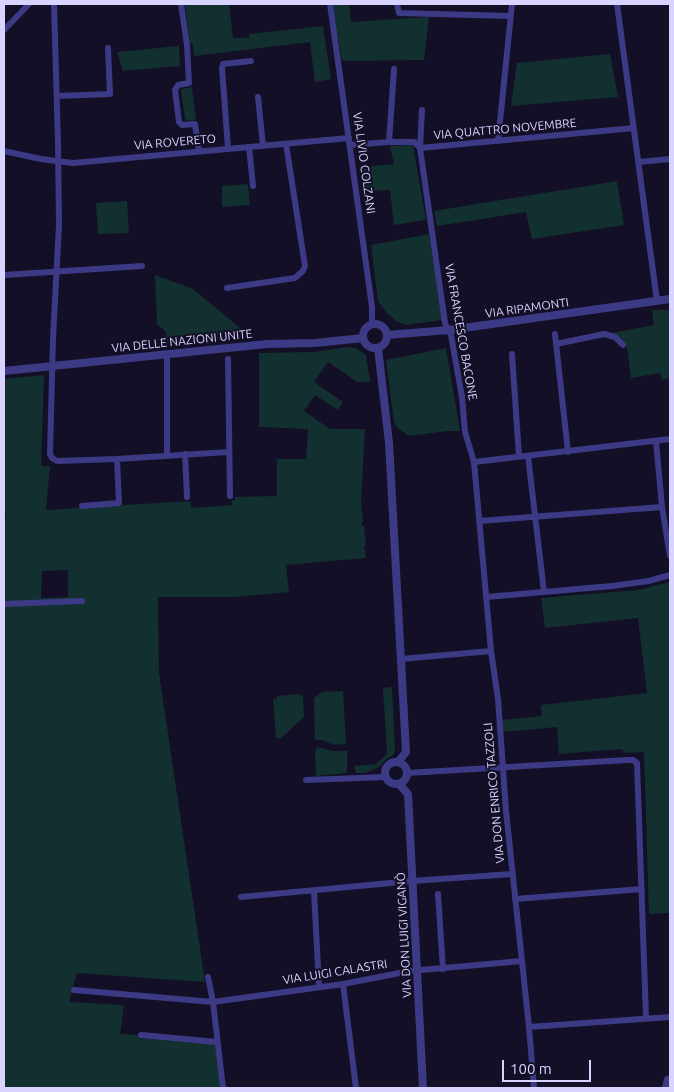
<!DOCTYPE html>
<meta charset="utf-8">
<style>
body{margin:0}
#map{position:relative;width:674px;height:1092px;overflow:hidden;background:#130f26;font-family:Ubuntu,sans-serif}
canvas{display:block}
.frame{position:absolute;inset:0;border:5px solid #d9d4ff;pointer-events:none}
.scale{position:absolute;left:502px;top:1060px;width:89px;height:22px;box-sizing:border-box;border:2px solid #d9d4ff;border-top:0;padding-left:6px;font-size:15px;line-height:18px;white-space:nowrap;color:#d9d4ff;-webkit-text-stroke:4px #130f26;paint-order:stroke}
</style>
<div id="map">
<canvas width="674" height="1092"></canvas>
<div class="frame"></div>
<div class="scale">100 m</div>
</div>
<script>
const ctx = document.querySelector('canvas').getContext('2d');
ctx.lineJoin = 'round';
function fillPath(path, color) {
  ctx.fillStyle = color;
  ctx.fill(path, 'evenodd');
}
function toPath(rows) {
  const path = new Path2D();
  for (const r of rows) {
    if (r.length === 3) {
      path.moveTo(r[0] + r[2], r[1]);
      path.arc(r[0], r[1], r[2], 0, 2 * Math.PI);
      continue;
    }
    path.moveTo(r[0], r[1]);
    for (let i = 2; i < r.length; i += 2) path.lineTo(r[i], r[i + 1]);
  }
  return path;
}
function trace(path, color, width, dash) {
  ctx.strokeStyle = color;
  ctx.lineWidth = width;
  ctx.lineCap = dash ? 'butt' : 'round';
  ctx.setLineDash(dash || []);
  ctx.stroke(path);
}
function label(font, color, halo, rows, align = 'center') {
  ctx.font = font + ' Ubuntu,sans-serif';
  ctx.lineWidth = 4;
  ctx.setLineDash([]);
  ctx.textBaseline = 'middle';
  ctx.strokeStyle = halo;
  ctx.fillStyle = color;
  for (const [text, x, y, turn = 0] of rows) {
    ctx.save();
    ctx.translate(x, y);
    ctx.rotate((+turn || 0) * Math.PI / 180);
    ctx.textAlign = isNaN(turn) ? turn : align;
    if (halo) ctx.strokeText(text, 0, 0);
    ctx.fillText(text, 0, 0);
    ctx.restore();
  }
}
fillPath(toPath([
 [185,4,229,4,233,38,249,38,249,34,323,26,331,79,315,82,310,42,194,56,193,44,190,43],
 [332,4,349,4,351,22,429,17,424,60,342,61],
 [179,46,180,66,123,71,117,52],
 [610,54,618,97,511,106,517,63],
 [192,87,196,120,186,121,185,119,181,89],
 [413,145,426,220,394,225,390,190,363,191,360,167,394,164,390,146],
 [617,181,624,225,532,239,526,212,437,226,434,211],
 [248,184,250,205,222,207,222,186],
 [127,201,129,233,98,234,96,203],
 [429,234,442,320,406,325,396,321,386,312,378,301,371,245],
 [155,275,193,289,245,332,178,339,178,344,167,344,166,332,157,324],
 [652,310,670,310,670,378,662,380,660,373,631,378,627,347,622,340,612,333,654,325],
 [350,347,356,348,366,355,370,382,357,382,328,362,314,382,343,402,338,410,315,395,304,411,330,429,365,429,361,502,363,522,362,522,362,526,364,526,366,546,364,546,366,558,286,565,289,592,236,597,158,597,159,673,205,982,77,973,69,1002,124,1005,120,1034,139,1035,139,1038,215,1044,221,1088,4,1088,4,530,5,530,6,513,4,512,4,379,43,375,44,377,41,466,50,466,46,510,190,501,191,508,232,505,232,500,235,500,235,497,277,496,277,459,306,459,308,429,259,427,259,353,314,352],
 [68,570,68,597,41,598,42,571],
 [446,348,460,431,447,431,409,436,398,428,394,423,386,360],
 [670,582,670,913,649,914,644,752,626,753,621,749,559,754,557,727,503,732,502,720,542,716,541,705,647,693,638,618,545,628,541,598,638,590],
 [392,687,395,751,393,755,385,760,379,767,365,773,356,773,354,766,376,764,387,754,383,688],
 [343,691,346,744,334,745,322,740,315,740,314,698,322,692],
 [299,694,303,696,304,717,281,738,276,738,273,699,277,699,277,696],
 [317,747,333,751,347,751,347,773,316,776,315,753]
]), '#12302f');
trace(toPath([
 [54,4,58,143,59,225,53,338,50,454,52,458,57,461,117,459,229,452],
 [181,4,187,45,189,83,178,85,175,90,179,122,182,125,195,124,199,151],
 [330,4,372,307,372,325],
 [397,4,399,13,511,16],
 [617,4,657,301],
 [4,30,29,4],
 [57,96,110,94,108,48],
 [258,97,263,146],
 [422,110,420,148,445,323,451,335,462,397,465,432,474,462,670,439],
 [498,141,512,4],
 [389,142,394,69],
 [350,145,389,142,414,142,420,148,634,128],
 [249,147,253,186],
 [228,148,222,68,223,64,251,61],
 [4,151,41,159,73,163,349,138],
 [639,162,670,159],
 [4,275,142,266],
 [227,288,295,278,303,271,305,266,286,144],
 [555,334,568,452],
 [556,344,604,334,615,337,623,345],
 [512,354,519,456],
 [228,359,230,496],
 [656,441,662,507,670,556],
 [185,454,187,497],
 [167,455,167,355],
 [528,456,544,592],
 [474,462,491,651,498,699,506,811,529,1027,534,1088],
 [82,506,119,503,117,459],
 [479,521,662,507],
 [486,597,612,586,649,581,670,575],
 [4,604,82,601],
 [401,659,491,651],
 [407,773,627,760,633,760,637,763,646,1018],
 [306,780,386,777],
 [314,891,319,987],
 [438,894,443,969],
 [241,897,412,881,512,874],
 [515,899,642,889],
 [208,977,213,1002,223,1088],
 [343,984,356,1088],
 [74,990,213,1002,343,984,410,971,522,961],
 [529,1027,670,1017],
 [141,1035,217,1042],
 [665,1088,667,1079,670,1078]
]), '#3d3a85', 6);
trace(toPath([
 [375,336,12],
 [387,335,449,330,670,299],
 [378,348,389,443,406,752,398,762],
 [4,371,267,344,315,343,363,338],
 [396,773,11],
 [399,784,408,794,423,1088]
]), '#3d3a85', 8);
label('12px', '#d9d4ff', '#130f26', [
 ["VIA QUATTRO NOVEMBRE",505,129,-5],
 ["VIA ROVERETO",175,142,-5],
 ["VIA LIVIO COLZANI",364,163,82],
 ["VIA RIPAMONTI",527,308,-8],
 ["VIA FRANCESCO BACONE",461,332,80],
 ["VIA DELLE NAZIONI UNITE",182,341,-6],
 ["VIA DON ENRICO TAZZOLI",494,793,-95],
 ["VIA DON LUIGI VIGANÒ",404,935,-93],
 ["VIA LUIGI CALASTRI",335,972,-9]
]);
</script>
